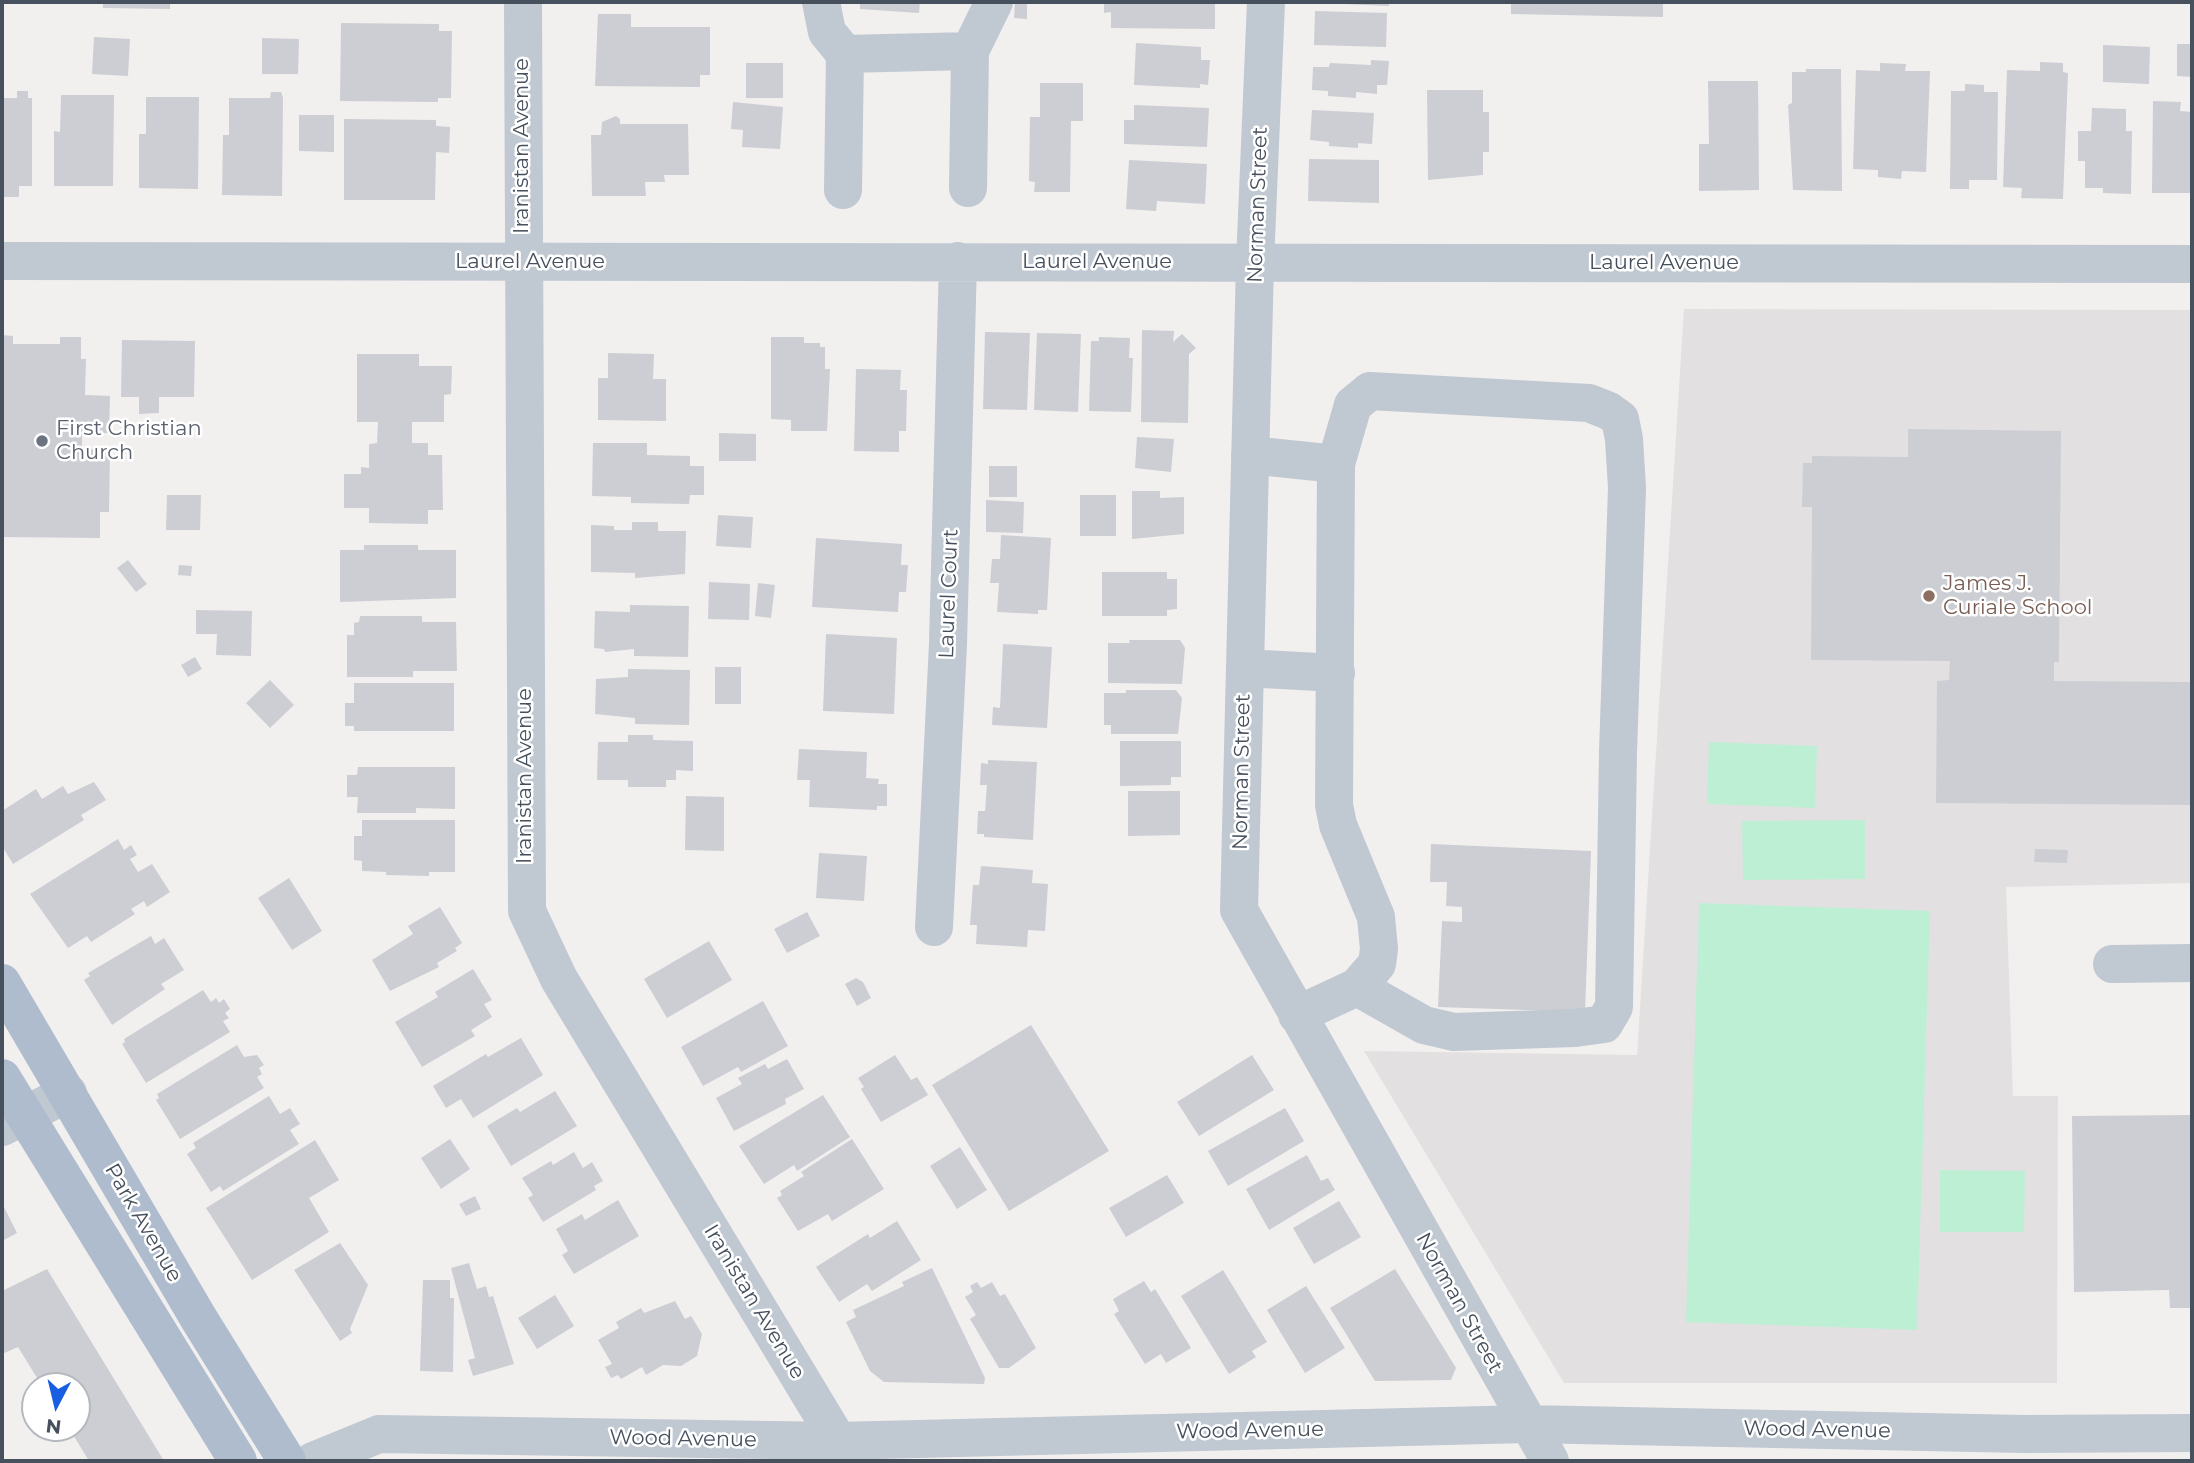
<!DOCTYPE html>
<style>
body{margin:0}
#map{position:relative;width:2194px;height:1463px;overflow:hidden;background:#f2efef;font-family:Montserrat,sans-serif}
canvas{display:block}
.frame{position:absolute;inset:0;border:4px solid #47505d;pointer-events:none}
.north{position:absolute;left:21px;top:1372px;width:70px;height:70px;box-sizing:border-box;background:#fff;border:2px solid #b5b9be;border-radius:50%;rotate:187deg;font-size:19px;font-weight:700;line-height:28px;text-align:center;color:#47505d}
.north::after{content:'';display:block;margin:auto;width:24px;height:32px;background:#185ee3;clip-path:polygon(50% 0,100% 100%,50% 72%,0 100%)}
</style>
<div id="map">
<canvas width="2194" height="1463"></canvas>
<div class="frame"></div>
<div class="north">N</div>
</div>
<script>
const ctx = document.querySelector('canvas').getContext('2d');
ctx.lineJoin = 'round';
function fillPath(path, color) {
  ctx.fillStyle = color;
  ctx.fill(path, 'evenodd');
}
function toPath(rows) {
  const path = new Path2D();
  for (const r of rows) {
    path.moveTo(r[0], r[1]);
    for (let i = 2; i < r.length; i += 2) path.lineTo(r[i], r[i + 1]);
  }
  return path;
}
function trace(path, color, width, dash) {
  ctx.strokeStyle = color;
  ctx.lineWidth = width;
  ctx.lineCap = dash ? 'butt' : 'round';
  ctx.setLineDash(dash || []);
  ctx.stroke(path);
}
function label(font, color, halo, rows, align = 'center') {
  ctx.font = font + ' Montserrat,sans-serif';
  ctx.lineWidth = 5;
  ctx.setLineDash([]);
  ctx.textBaseline = 'middle';
  ctx.strokeStyle = halo;
  ctx.fillStyle = color;
  for (const [text, x, y, turn = 0] of rows) {
    ctx.save();
    ctx.translate(x, y);
    ctx.rotate((+turn || 0) * Math.PI / 180);
    ctx.textAlign = isNaN(turn) ? turn : align;
    if (halo) ctx.strokeText(text, 0, 0);
    ctx.fillText(text, 0, 0);
    ctx.restore();
  }
}
fillPath(toPath([
 [1684,309,2192,310,2192,883,2006,887,2013,1096,2058,1096,2057,1383,1564,1383,1364,1051,1637,1055]
]), '#e3e0e1');
fillPath(toPath([
 [1709,742,1817,746,1815,808,1707,804],
 [1865,820,1865,879,1743,880,1742,821],
 [1699,903,1930,911,1917,1330,1686,1322],
 [1940,1170,2025,1171,2024,1232,1940,1232]
]), '#bdefd5');
fillPath(toPath([
 [103,2,170,2,170,9,103,8],
 [860,2,920,2,919,13,860,9],
 [1015,2,1027,2,1027,19,1014,18],
 [1104,2,1215,2,1215,29,1111,28,1111,12,1104,13],
 [1343,2,1389,2,1389,6,1343,4],
 [1511,2,1663,2,1663,17,1511,14],
 [1315,11,1387,13,1386,47,1314,45],
 [598,14,631,14,631,27,710,27,710,75,700,75,700,87,595,86],
 [341,23,439,24,439,31,452,31,451,98,438,98,438,102,340,101],
 [94,37,130,39,128,76,92,74],
 [262,38,299,39,298,74,262,74],
 [1136,43,1201,47,1201,60,1210,60,1208,85,1200,84,1200,88,1134,85],
 [2177,44,2192,44,2192,77,2177,76],
 [2103,45,2150,47,2149,84,2103,82],
 [1371,60,1389,61,1387,85,1377,85,1377,94,1356,92,1356,98,1328,96,1328,91,1312,90,1313,67,1329,67,1330,63,1371,65],
 [2040,62,2063,63,2063,72,2068,73,2063,199,2021,198,2022,188,2003,187,2007,70,2040,71],
 [746,63,783,63,783,98,746,98],
 [1880,63,1906,64,1905,71,1930,71,1926,172,1902,171,1901,179,1878,177,1878,170,1853,169,1856,70,1880,71],
 [1806,69,1841,69,1842,191,1793,190,1788,105,1792,103,1792,72,1806,72],
 [1708,81,1758,81,1759,190,1699,191,1699,144,1709,144],
 [1040,83,1083,83,1083,121,1071,121,1070,192,1034,192,1035,182,1029,181,1030,117,1040,117],
 [1965,84,1984,85,1984,92,1998,92,1997,180,1969,180,1969,189,1950,189,1951,91,1965,91],
 [1427,90,1483,90,1483,112,1489,112,1489,152,1483,152,1483,175,1428,180],
 [17,91,28,91,28,98,32,98,32,186,19,186,19,197,2,197,2,98,17,98],
 [271,92,281,92,283,98,282,196,222,195,223,135,229,135,229,98,270,98],
 [61,95,114,95,113,186,54,186,54,131,60,132],
 [146,97,199,97,198,189,139,188,139,134,146,134],
 [2153,101,2181,102,2180,111,2192,112,2192,193,2152,193],
 [733,102,783,107,780,149,742,147,743,130,731,129],
 [1134,105,1209,108,1207,147,1124,144,1124,120,1134,120],
 [2092,108,2126,109,2126,131,2132,131,2131,194,2103,193,2103,188,2085,188,2085,161,2078,161,2078,131,2091,131],
 [1312,110,1374,113,1372,144,1358,143,1358,148,1329,146,1329,142,1310,140],
 [299,115,334,115,334,152,299,151],
 [616,116,620,119,620,124,688,124,689,175,664,175,665,182,645,182,646,196,592,196,591,135,601,135,602,122],
 [344,119,436,120,436,126,450,127,449,153,436,152,435,200,344,200],
 [1309,159,1379,160,1379,203,1308,201],
 [1129,160,1207,164,1205,204,1157,201,1156,211,1126,209],
 [1142,330,1174,331,1173,342,1182,334,1196,348,1189,354,1188,423,1141,422],
 [985,332,1030,333,1027,410,983,409],
 [1037,333,1081,334,1078,412,1034,410],
 [2,335,13,336,13,344,60,344,60,337,81,337,81,359,86,359,85,395,110,396,109,433,82,433,82,449,110,450,109,512,100,512,100,538,2,537],
 [771,337,804,337,804,343,820,343,820,347,825,347,825,369,830,369,827,431,791,431,791,420,771,419],
 [1099,337,1130,338,1129,358,1133,358,1131,412,1089,411,1091,341,1099,341],
 [122,340,195,341,194,397,159,397,159,413,139,414,139,397,121,397],
 [608,353,654,354,653,379,666,379,666,421,598,420,598,378,608,378],
 [357,354,419,354,419,366,452,366,451,394,444,395,444,422,412,422,412,443,428,443,428,455,442,455,443,510,428,510,428,524,369,523,369,508,344,508,344,474,361,474,361,467,369,468,369,444,377,443,378,422,357,422],
 [856,369,901,370,900,390,907,390,906,431,899,431,899,452,854,451],
 [1908,429,2061,431,2059,662,2054,662,2054,681,2192,682,2192,805,1936,803,1937,681,1949,680,1950,661,1811,660,1812,507,1802,507,1803,463,1812,463,1812,456,1908,457],
 [719,433,756,434,756,461,719,461],
 [1137,437,1174,439,1171,472,1135,468],
 [593,443,647,443,647,455,690,456,690,466,704,466,704,495,690,495,689,504,631,503,631,497,592,496],
 [989,466,1017,466,1017,497,989,497],
 [1132,491,1160,491,1160,498,1184,497,1184,534,1132,539],
 [167,495,201,495,200,530,166,530],
 [1080,495,1116,495,1116,536,1080,536],
 [986,500,1024,502,1023,533,986,532],
 [718,515,753,517,751,548,716,546],
 [632,522,658,522,658,531,686,531,685,574,635,578,635,573,591,572,591,525,614,526,614,530,632,530],
 [1001,535,1051,538,1047,610,1038,610,1038,614,997,612,999,583,990,583,992,559,1000,559],
 [816,538,902,544,901,565,908,565,906,592,899,592,898,612,812,607],
 [364,545,418,545,418,550,456,550,456,598,340,602,340,550,364,550],
 [128,560,147,584,136,592,117,568],
 [179,565,192,566,191,576,178,575],
 [1102,572,1167,572,1167,579,1177,579,1177,609,1167,610,1167,616,1102,616],
 [709,582,750,584,749,620,708,619],
 [758,583,775,585,771,618,755,616],
 [630,605,689,606,688,657,634,656,634,649,605,652,604,649,594,648,595,611,630,612],
 [196,610,252,611,251,656,216,655,217,634,196,634],
 [360,616,422,616,422,622,456,622,457,671,413,671,413,677,347,677,347,635,354,635,354,623,359,622],
 [826,634,897,638,894,714,823,711],
 [1129,640,1180,640,1185,648,1182,684,1108,683,1108,643,1130,643],
 [1003,644,1052,647,1047,728,992,725,993,707,1000,708],
 [195,657,202,669,188,677,181,665],
 [715,667,741,667,741,704,715,704],
 [628,669,690,670,689,725,635,724,635,718,595,714,596,679,628,677],
 [270,680,294,705,270,728,246,703],
 [354,683,454,683,454,731,354,731,354,726,345,726,345,703,354,703],
 [1126,690,1176,690,1182,698,1178,734,1111,734,1111,725,1104,725,1104,693,1126,693],
 [628,735,653,735,653,740,693,741,693,771,676,770,676,780,666,780,666,787,628,787,628,780,597,780,598,742,628,742],
 [1120,741,1181,741,1181,777,1171,777,1171,785,1120,786],
 [799,749,867,752,866,778,879,779,878,784,887,784,887,806,877,806,877,810,809,807,810,780,797,780],
 [988,760,1037,762,1033,840,984,837,984,834,977,834,978,811,985,811,987,785,980,785,981,763,988,764],
 [358,767,455,767,455,809,416,808,416,813,357,813,358,797,347,797,347,775,357,775],
 [94,782,106,800,81,815,84,820,13,864,2,846,2,811,36,789,42,799,63,786,68,794],
 [1128,791,1180,791,1180,835,1128,836],
 [686,796,724,797,724,851,685,850],
 [362,820,455,820,455,872,429,872,429,876,386,875,386,872,362,871,362,861,354,860,354,836,362,836],
 [118,839,124,850,131,845,137,855,130,859,138,872,152,864,170,892,147,907,144,901,131,909,135,914,91,942,87,936,68,948,30,894],
 [1431,844,1591,851,1585,1012,1438,1007,1442,921,1462,922,1462,907,1446,906,1447,882,1430,882],
 [2035,849,2068,850,2067,863,2034,862],
 [819,853,867,856,864,901,816,898],
 [981,866,1033,870,1032,883,1048,884,1045,931,1028,930,1027,947,976,944,977,925,970,925,973,885,979,885],
 [289,878,322,931,292,950,258,898],
 [440,907,462,943,455,948,457,951,437,963,439,967,390,991,372,960,413,934,408,926],
 [807,912,820,936,787,953,774,929],
 [151,936,155,944,164,938,184,970,161,984,165,989,112,1025,84,980,90,976,88,973],
 [709,941,732,980,667,1018,644,979],
 [473,969,492,1000,484,1004,492,1017,471,1030,475,1036,422,1067,395,1022,438,997,435,992],
 [856,978,863,982,871,998,857,1006,845,984],
 [203,990,211,1002,216,998,219,1003,224,999,230,1009,225,1013,229,1018,223,1021,230,1032,146,1083,122,1044,125,1042,124,1039],
 [763,1001,788,1046,741,1072,738,1067,703,1086,681,1047],
 [1031,1025,1109,1151,1009,1211,932,1085],
 [521,1038,543,1075,473,1118,461,1099,446,1108,433,1086,486,1054,488,1057],
 [237,1045,244,1057,257,1055,264,1065,259,1068,262,1074,257,1077,264,1088,180,1139,156,1100,159,1098,157,1094],
 [895,1055,911,1080,917,1077,928,1095,881,1122,861,1089,864,1087,858,1078],
 [1252,1055,1274,1090,1199,1136,1177,1102],
 [787,1059,804,1089,785,1099,786,1104,734,1131,716,1098,742,1084,738,1078,765,1064,768,1069],
 [555,1091,577,1126,511,1166,487,1126,517,1108,520,1112],
 [823,1095,850,1137,797,1171,794,1165,764,1184,739,1146],
 [269,1096,280,1114,290,1108,300,1124,290,1130,299,1144,223,1191,220,1186,211,1192,187,1154,196,1148,193,1143],
 [1285,1108,1304,1141,1228,1186,1208,1151],
 [2192,1115,2192,1308,2170,1308,2169,1290,2074,1292,2072,1116],
 [450,1139,470,1169,441,1189,421,1158],
 [852,1139,884,1189,832,1221,828,1214,798,1231,777,1198,782,1195,780,1191,804,1176,801,1172],
 [315,1140,339,1180,309,1198,329,1232,252,1280,206,1208],
 [960,1147,987,1190,957,1209,930,1166],
 [574,1152,583,1168,592,1162,603,1181,594,1186,596,1190,543,1222,528,1198,533,1195,522,1178,551,1161,553,1165],
 [1307,1155,1321,1181,1328,1178,1335,1190,1269,1230,1246,1189],
 [1167,1175,1184,1203,1126,1237,1109,1208],
 [475,1196,481,1209,466,1216,459,1204],
 [618,1200,639,1236,574,1274,562,1255,568,1251,556,1229,582,1214,585,1220],
 [1339,1201,1361,1237,1314,1264,1293,1228],
 [2,1203,17,1233,2,1241],
 [897,1221,921,1260,872,1291,867,1284,839,1302,816,1267,868,1234,870,1238],
 [340,1243,368,1285,350,1329,352,1333,340,1341,294,1270],
 [469,1263,477,1289,486,1286,489,1297,493,1296,514,1364,473,1376,468,1360,475,1358,451,1268],
 [932,1268,985,1378,984,1384,884,1382,870,1371,846,1322,856,1317,853,1310,904,1286,902,1282],
 [47,1269,164,1461,89,1461,69,1428,77,1428,77,1386,42,1386,18,1347,2,1354,2,1291],
 [1395,1269,1456,1368,1451,1380,1375,1381,1330,1308],
 [1223,1270,1267,1342,1252,1351,1256,1357,1229,1374,1181,1296],
 [423,1280,450,1280,450,1298,454,1298,453,1372,420,1371],
 [1144,1281,1151,1292,1155,1289,1191,1348,1166,1363,1161,1354,1145,1364,1114,1314,1119,1311,1113,1299],
 [977,1282,981,1288,992,1282,1000,1296,1005,1294,1036,1348,1009,1368,999,1368,970,1319,976,1315,965,1297,973,1292,970,1286],
 [1306,1286,1345,1348,1305,1373,1267,1310],
 [555,1295,574,1326,537,1349,518,1318],
 [675,1301,685,1319,691,1316,702,1334,697,1356,681,1366,663,1365,646,1375,642,1367,621,1379,618,1375,611,1378,605,1367,612,1364,598,1340,619,1328,616,1322,641,1308,644,1313]
]), '#ccced4');
trace(toPath([
 [523,2,527,911,559,979,849,1459],
 [821,2,827,32,845,54,970,51],
 [1266,2,1255,263,1239,910,1550,1461],
 [968,188,970,51,994,2],
 [843,190,845,54],
 [2,261,2192,264],
 [1250,455,1336,464],
 [1245,668,1336,673],
 [934,927,948,644,958,261],
 [2112,964,2192,963],
 [1297,1015,1357,987,1377,964,1379,949,1376,917,1338,825,1334,805,1336,464,1353,405,1370,391,1589,403,1609,411,1620,419,1624,439,1627,488,1618,752,1614,1007,1604,1024,1575,1028,1454,1032,1424,1025,1357,987],
 [2,1127,68,1093],
 [313,1461,379,1434,837,1441,1527,1424,2024,1434,2192,1433]
]), '#c0c8d1', 38);
trace(toPath([
 [2,983,199,1319,287,1461],
 [2,1078,238,1461]
]), '#afbcce', 38);
for (const [x, y, r, color] of [
 [42,441,7,"#6b7280"],
 [1929,596,7,"#8d6e63"]
]) {
  const dot = new Path2D();
  dot.arc(x, y, r, 0, 2 * Math.PI);
  ctx.fillStyle = color;
  ctx.fill(dot);
  trace(dot, '#fff', 2.5);
}
label('21px', '#47505d', '#fff', [
 ["Iranistan Avenue",522,146,-90],
 ["Norman Street",1258,205,-88],
 ["Laurel Avenue",530,262],
 ["Laurel Avenue",1097,262],
 ["Laurel Avenue",1664,263],
 ["Laurel Court",949,594,-88],
 ["Norman Street",1242,772,-89],
 ["Iranistan Avenue",525,776,-90],
 ["Park Avenue",143,1223,60],
 ["Iranistan Avenue",754,1302,59],
 ["Norman Street",1459,1303,61],
 ["Wood Avenue",1817,1430,1],
 ["Wood Avenue",1250,1431,-1],
 ["Wood Avenue",683,1439,1]
]);
label('21px', '#5b616d', '#fff', [
 ["First Christian",56,429],
 ["Church",56,453]
], 'left');
label('21px', '#785e54', '#fff', [
 ["James J.",1943,584],
 ["Curiale School",1943,608]
], 'left');
</script>
